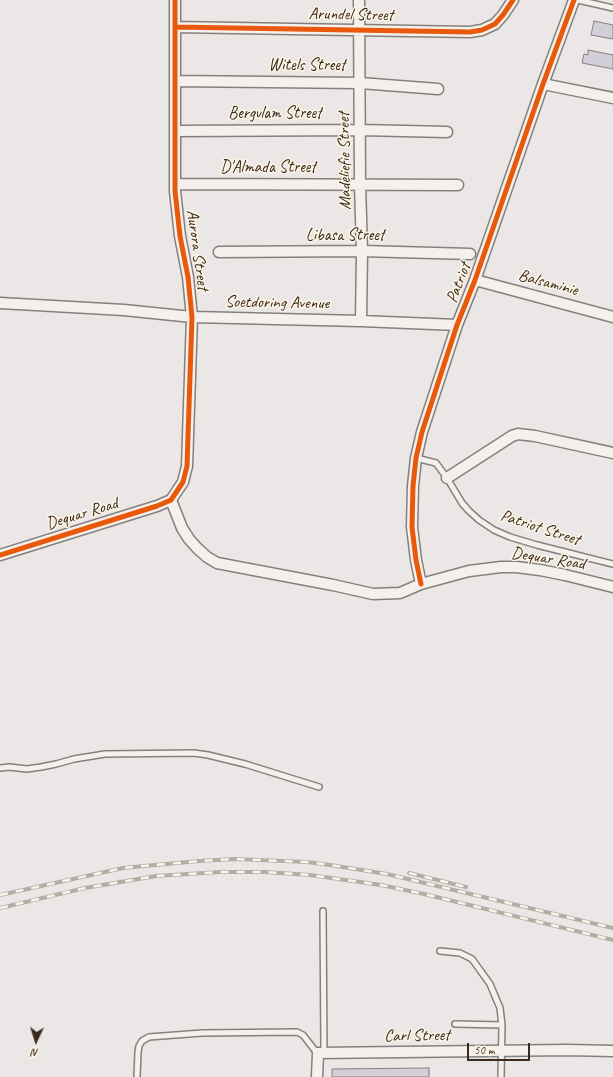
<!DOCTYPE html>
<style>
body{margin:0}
#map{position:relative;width:613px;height:1077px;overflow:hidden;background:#ebe7e6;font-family:Caveat,sans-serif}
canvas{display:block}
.north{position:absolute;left:16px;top:1021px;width:40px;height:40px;-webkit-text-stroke:3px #fcf5e5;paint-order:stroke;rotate:184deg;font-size:11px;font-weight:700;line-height:16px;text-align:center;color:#3b2a1e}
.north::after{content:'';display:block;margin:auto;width:14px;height:18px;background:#3b2a1e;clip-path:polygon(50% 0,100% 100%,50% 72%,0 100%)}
.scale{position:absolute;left:467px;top:1043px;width:63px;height:18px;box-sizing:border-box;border:2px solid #3b2a1e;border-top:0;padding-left:5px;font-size:12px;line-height:14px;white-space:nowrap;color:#3b2a1e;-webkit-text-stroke:3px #fcf5e5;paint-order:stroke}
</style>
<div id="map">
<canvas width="613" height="1077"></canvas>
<div class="north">N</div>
<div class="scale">50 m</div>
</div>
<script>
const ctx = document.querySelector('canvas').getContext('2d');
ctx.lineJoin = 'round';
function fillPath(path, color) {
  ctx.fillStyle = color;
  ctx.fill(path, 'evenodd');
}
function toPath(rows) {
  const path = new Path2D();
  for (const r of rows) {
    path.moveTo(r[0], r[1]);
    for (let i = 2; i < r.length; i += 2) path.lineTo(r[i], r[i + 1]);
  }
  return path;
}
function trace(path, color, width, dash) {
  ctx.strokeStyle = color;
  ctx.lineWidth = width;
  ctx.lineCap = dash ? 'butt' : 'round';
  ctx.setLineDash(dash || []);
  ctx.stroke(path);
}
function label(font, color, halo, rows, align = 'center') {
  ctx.font = font + ' Caveat,sans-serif';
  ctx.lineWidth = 3;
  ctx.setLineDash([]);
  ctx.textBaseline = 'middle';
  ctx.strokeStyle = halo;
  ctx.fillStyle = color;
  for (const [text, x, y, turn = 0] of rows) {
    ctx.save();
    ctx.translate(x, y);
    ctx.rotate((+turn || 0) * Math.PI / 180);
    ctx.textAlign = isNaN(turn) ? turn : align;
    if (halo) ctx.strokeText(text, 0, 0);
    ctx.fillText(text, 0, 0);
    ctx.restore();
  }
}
const building = toPath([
 [594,21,613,25,613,39,591,35,594,21],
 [588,50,613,55,613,69,582,63,584,54,588,55,588,50],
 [429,1068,429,1077,332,1077,332,1069,429,1068]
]);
fillPath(building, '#d2cfd8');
trace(building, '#85807d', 1);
const lane = toPath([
 [578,0,613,8],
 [416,458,436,463,447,478,462,503,469,511,479,520,494,530,510,537,537,545,613,564],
 [0,768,9,767,27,769,41,767,56,764,74,759,105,754,194,753,208,755,245,764,319,787],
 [323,911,324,1053],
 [440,951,460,953,472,959,490,984,500,1008,502,1025,501,1077],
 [455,1024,502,1025],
 [137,1077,138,1052,139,1046,142,1041,149,1037,202,1033,297,1032,303,1035,317,1053]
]);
const street = toPath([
 [359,0,360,184,362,251,361,321],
 [175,27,470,32,482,30,495,24,503,15,513,0],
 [176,81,360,83,438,89],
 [543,84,613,98],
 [175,131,360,130,447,132],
 [175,184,458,185],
 [219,252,362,251,470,254],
 [475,280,613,317],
 [0,303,124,310,192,317,361,321,457,325],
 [447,478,512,436,518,434,535,436,613,453],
 [171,500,182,528,189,539,197,548,207,557,217,563,333,585,373,594,400,593,421,584,469,571,501,567,516,567,540,570,565,575,613,587],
 [0,555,157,506,171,500,183,482,187,466,192,317,188,277,180,236,175,191,175,0],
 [421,584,416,560,412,527,413,486,416,458,422,432,457,325,475,280,543,84,574,0],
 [317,1077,318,1053,567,1050,613,1051]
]);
trace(lane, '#85807d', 8);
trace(street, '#85807d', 13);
trace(lane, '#f4f0eb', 5);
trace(street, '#f4f0eb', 10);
const rail = toPath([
 [409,873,466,887],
 [0,895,123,868,155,865,199,861,235,859,307,862,330,865,387,874,613,928],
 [0,908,85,888,156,876,220,872,265,872,310,875,381,885,424,894,613,940]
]);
trace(rail, '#b1ada8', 4);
trace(rail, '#fcf5e5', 2.5, [8]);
trace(toPath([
 [175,27,470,32,482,30,495,24,503,15,513,0],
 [0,555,157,506,171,500,183,482,187,466,192,317,188,277,180,236,175,191,175,0],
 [421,584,416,560,412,527,413,486,416,458,422,432,457,325,475,280,543,84,574,0]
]), '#e8590c', 5);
label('17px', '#3b2a1e', '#fcf5e5', [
 ["Arundel Street",351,15,1],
 ["Witels Street",307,66],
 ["Bergvlam Street",275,114],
 ["Madeliefie Street",345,161,-91],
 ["D'Almada Street",268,168],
 ["Libasa Street",345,236],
 ["Aurora Street",197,250,82],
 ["Patriot",459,283,-69],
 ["Balsaminie",548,283,15],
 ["Soetdoring Avenue",277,303,1],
 ["Dequar Road",82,514,-17],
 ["Patriot Street",540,528,18],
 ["Dequar Road",548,559,9],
 ["Carl Street",417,1036,-1]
]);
</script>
